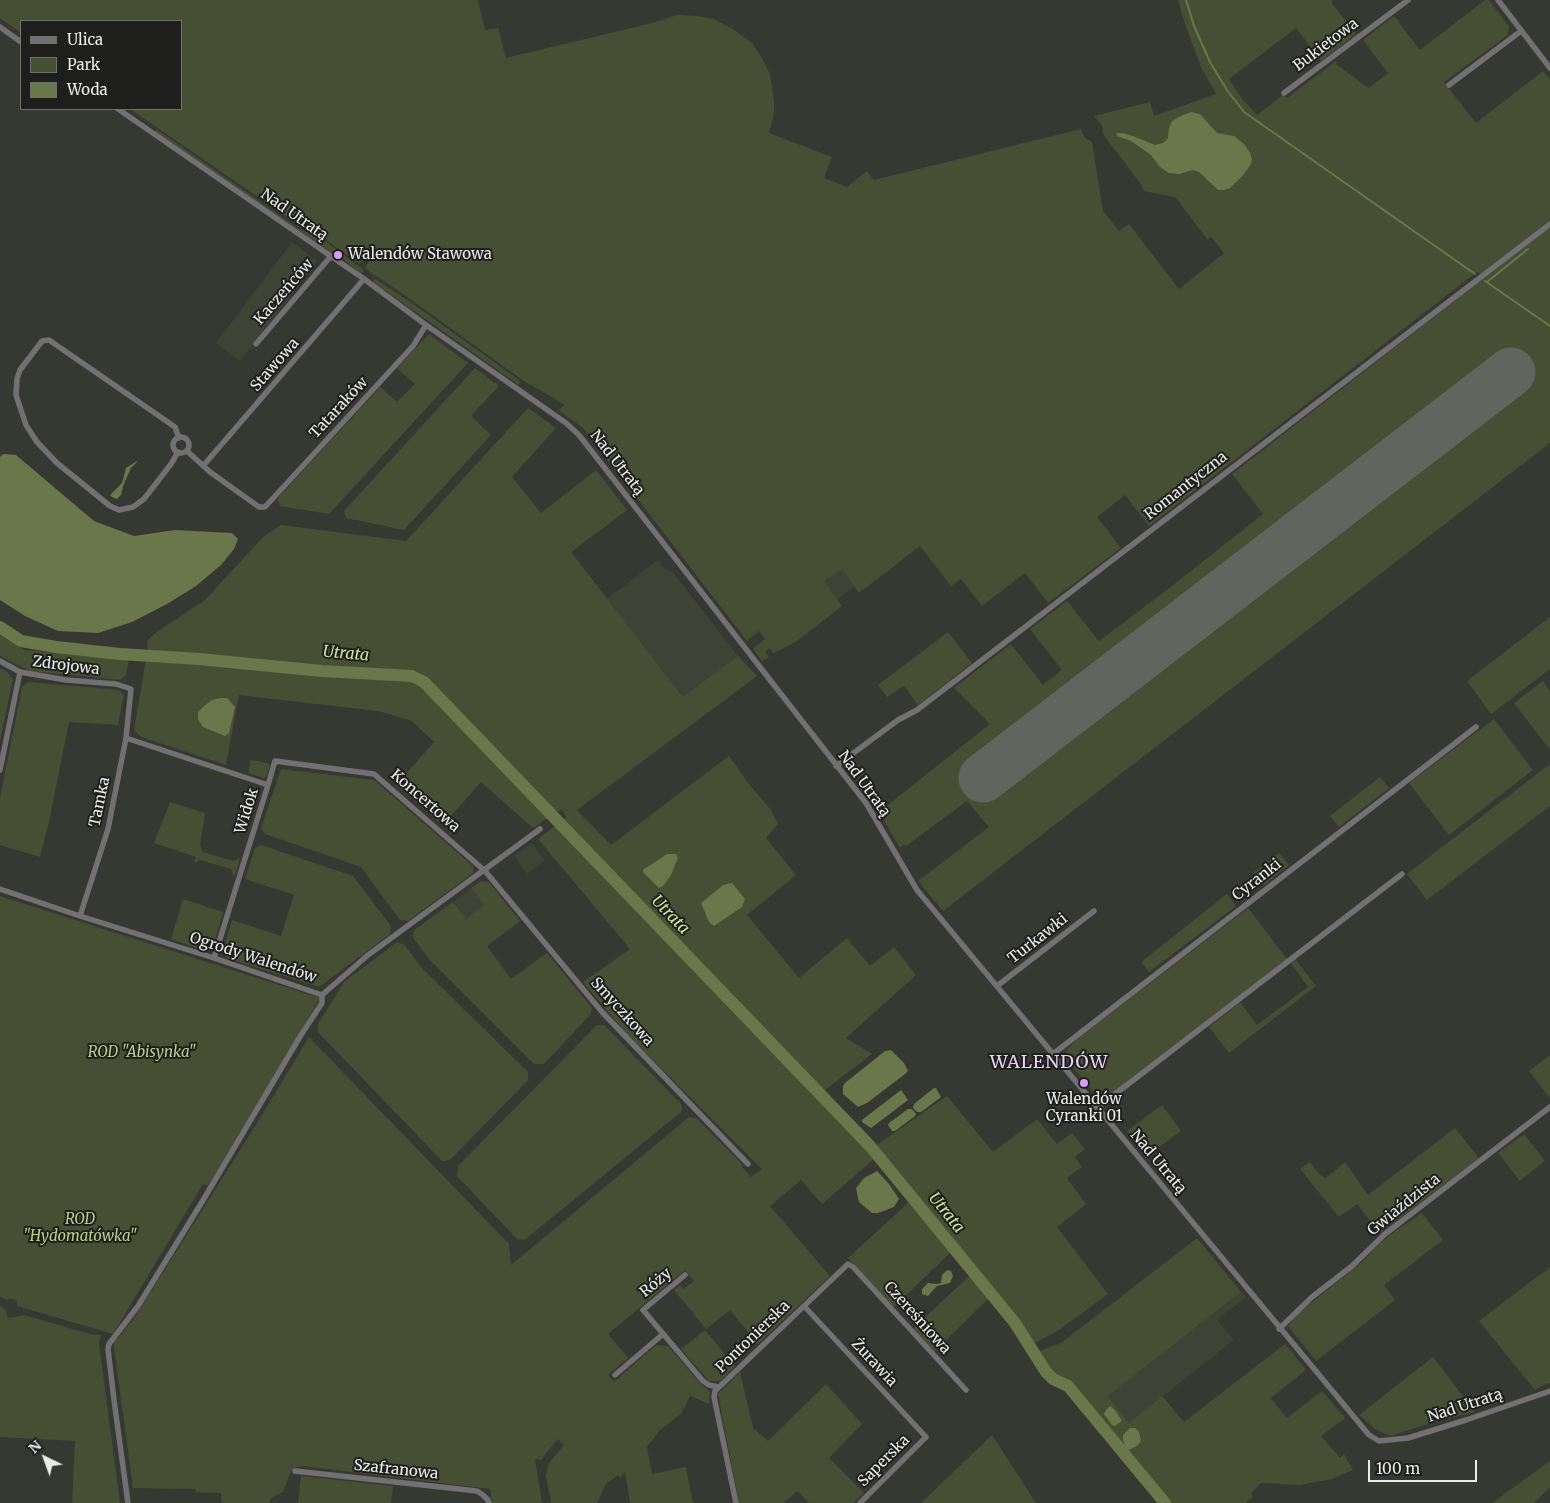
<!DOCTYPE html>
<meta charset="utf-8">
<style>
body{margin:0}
#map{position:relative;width:1550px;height:1503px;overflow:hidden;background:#363931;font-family:Merriweather,serif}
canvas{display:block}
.legend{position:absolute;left:20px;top:20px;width:162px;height:90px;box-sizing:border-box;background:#1e1f1c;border:1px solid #70716d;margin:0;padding:6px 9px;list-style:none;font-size:15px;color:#ebece7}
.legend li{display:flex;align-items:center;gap:10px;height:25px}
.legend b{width:25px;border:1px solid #70716d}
.north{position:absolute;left:20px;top:1433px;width:50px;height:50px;-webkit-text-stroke:4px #1e1f1c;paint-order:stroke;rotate:318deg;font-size:14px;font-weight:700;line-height:20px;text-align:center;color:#ebece7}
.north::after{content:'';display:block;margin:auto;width:18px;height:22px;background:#ebece7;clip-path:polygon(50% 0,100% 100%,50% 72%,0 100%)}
.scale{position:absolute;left:1368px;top:1460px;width:109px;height:22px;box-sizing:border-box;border:2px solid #ebece7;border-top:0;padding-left:6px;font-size:15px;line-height:18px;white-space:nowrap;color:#ebece7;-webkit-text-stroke:4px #1e1f1c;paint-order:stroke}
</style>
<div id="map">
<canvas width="1550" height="1503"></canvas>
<ul class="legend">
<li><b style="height:6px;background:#727073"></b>Ulica</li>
<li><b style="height:14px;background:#464f34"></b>Park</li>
<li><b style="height:14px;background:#69774a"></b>Woda</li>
</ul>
<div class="north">N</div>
<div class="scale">100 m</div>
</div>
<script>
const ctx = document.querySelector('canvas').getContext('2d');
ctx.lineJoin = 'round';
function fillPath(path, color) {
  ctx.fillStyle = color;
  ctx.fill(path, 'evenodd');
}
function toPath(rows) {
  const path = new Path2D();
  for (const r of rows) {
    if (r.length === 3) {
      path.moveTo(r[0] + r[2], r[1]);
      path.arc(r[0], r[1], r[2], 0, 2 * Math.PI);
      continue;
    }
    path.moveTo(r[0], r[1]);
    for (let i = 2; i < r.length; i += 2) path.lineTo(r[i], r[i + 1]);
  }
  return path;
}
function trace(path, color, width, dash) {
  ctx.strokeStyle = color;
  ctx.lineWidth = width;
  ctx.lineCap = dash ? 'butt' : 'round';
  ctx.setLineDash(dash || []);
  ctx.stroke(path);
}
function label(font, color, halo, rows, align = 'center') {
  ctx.font = font + ' Merriweather,serif';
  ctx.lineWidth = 4;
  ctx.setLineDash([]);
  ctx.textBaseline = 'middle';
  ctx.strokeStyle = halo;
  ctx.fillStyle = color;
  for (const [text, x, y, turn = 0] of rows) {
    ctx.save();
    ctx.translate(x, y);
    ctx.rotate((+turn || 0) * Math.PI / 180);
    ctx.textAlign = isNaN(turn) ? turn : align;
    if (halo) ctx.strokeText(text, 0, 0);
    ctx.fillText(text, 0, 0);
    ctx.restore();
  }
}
fillPath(toPath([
 [292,242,317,261,240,361,216,343],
 [658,560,665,570,672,571,738,656,684,698,607,599],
 [842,569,855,586,837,599,824,581],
 [532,843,545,860,527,874,514,856],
 [471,888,484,905,466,919,453,902],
 [1241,1292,1246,1297,1217,1320,1234,1340,1129,1423,1108,1396]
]), '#3f4336');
fillPath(toPath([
 [0,0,478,0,485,30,498,28,506,58,652,23,677,15,698,16,714,19,733,29,752,43,762,58,770,74,774,100,774,113,769,133,832,157,824,178,847,187,867,171,874,180,1081,129,1085,138,1092,142,1103,211,1119,231,1129,224,1179,289,1224,253,1211,237,1207,239,1175,197,1144,191,1140,183,1103,134,1103,127,1094,116,1150,102,1154,116,1216,94,1201,67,1185,24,1178,0,1333,0,1331,2,1356,34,1321,61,1296,28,1229,79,1243,100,1257,115,1283,95,1287,98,1336,61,1337,65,1369,88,1388,73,1363,40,1394,16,1420,50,1485,0,1489,0,1509,27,1508,35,1444,82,1476,123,1543,71,1550,79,1550,220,1480,274,1477,272,1149,526,1125,495,1097,517,1121,548,1048,603,1025,573,982,606,961,579,951,586,920,546,859,593,842,569,824,581,842,606,797,641,774,653,769,648,765,652,769,657,762,661,753,649,765,639,759,631,747,641,583,428,558,410,565,405,521,379,424,309,384,281,374,275,365,268,370,260,365,257,360,264,320,236,303,228,130,109,181,109,181,21,21,21,21,33,0,18],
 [156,129,299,229,321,238,364,270,361,274,341,257,341,256,337,253,335,255,254,200,156,132],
 [1550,227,1550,443,943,911,918,881,989,827,967,801,906,846,904,844,900,848,879,812,990,724,954,688,1011,644,1043,685,1062,670,1030,629,1067,601,1099,641,1172,586,1263,514,1232,474],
 [375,279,412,303,519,380,520,382,519,385,373,282],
 [429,334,468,363,329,514,280,506,277,499,380,387,397,402,415,384,397,368],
 [475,368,499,386,471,416,491,435,404,530,346,518,344,511],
 [528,408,556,428,512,477,541,513,596,470,627,510,571,552,683,697,738,656,757,676,577,810,611,845,729,756,748,783,771,810,778,824,766,838,796,875,747,915,799,978,847,938,870,966,894,947,916,975,846,1038,872,1054,825,1090,874,1147,947,1096,993,1152,1037,1119,1057,1144,1072,1133,1085,1149,1075,1157,1082,1167,1067,1178,1086,1204,1057,1227,1108,1294,1059,1330,1033,1344,1037,1352,1061,1343,1197,1238,1241,1292,1108,1396,1129,1423,1162,1396,1184,1422,1285,1344,1306,1370,1271,1398,1287,1418,1322,1391,1345,1418,1321,1436,1340,1458,1344,1454,1353,1470,1332,1479,1299,1485,1261,1483,1251,1493,1253,1497,1245,1503,1159,1503,1069,1393,1046,1379,1027,1348,989,1298,934,1352,913,1329,970,1275,951,1252,893,1308,848,1258,909,1202,874,1159,822,1204,801,1180,770,1206,830,1276,758,1344,730,1310,706,1329,674,1290,680,1285,683,1289,694,1281,685,1270,608,1334,628,1358,608,1375,614,1382,656,1345,668,1346,699,1382,710,1392,709,1404,690,1396,681,1414,660,1430,647,1447,652,1474,686,1467,693,1503,630,1503,625,1472,620,1478,618,1475,606,1484,597,1503,551,1503,546,1475,549,1463,564,1445,558,1439,541,1460,535,1459,542,1503,492,1503,490,1489,302,1466,296,1467,291,1471,283,1492,270,1499,270,1503,222,1503,221,1493,196,1492,195,1489,133,1488,113,1340,118,1338,133,1320,259,1120,309,1037,509,1244,511,1265,689,1117,696,1118,742,1164,742,1167,751,1177,762,1169,625,1032,583,982,630,949,538,839,567,817,561,809,533,828,481,782,443,825,396,785,434,742,412,721,378,711,239,695,226,765,141,737,134,730,148,647,147,641,154,634,205,600,263,537,281,525,406,541],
 [1550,617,1550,669,1491,714,1467,681],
 [0,632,24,650,129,659,126,675,120,680,30,671,0,656],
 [948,632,972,663,918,705,904,686,887,697,878,685],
 [0,668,7,672,13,679,0,741],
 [1543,681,1550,691,1550,750,1514,703],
 [28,682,119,690,124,695,118,725,69,722,49,822,40,857,0,845,0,798,22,687],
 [1494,719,1533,770,1449,835,1409,783],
 [251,760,267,763,270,765,267,775,264,778,248,773],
 [1550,764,1550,806,1427,900,1407,874],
 [281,769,374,780,473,866,473,873,408,921,400,920,361,867,265,834,261,828],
 [1380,777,1389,788,1339,827,1330,816],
 [170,802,205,813,200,845,203,852,233,861,240,858,234,878,231,869,200,860,194,863,196,857,154,843],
 [261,845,353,876,391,926,390,934,319,987,226,958,223,951,232,920,281,936,294,895,245,879,255,848],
 [1279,853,1289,865,1264,885,1254,872],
 [481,881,489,882,520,921,487,946,511,979,547,953,592,1008,590,1015,544,1064,534,1064,430,960,413,938,414,930,453,902,466,919,484,905,471,888],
 [1227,894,1236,906,1149,972,1141,962],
 [0,896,320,998,208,1186,203,1184,113,1334,17,1306,17,1301,10,1298,7,1300,0,1297],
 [183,899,223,912,213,947,205,951,171,939],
 [1248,908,1287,959,1104,1100,1100,1100,1064,1056,1067,1050,1075,1041],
 [397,942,405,945,421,967,528,1072,528,1080,450,1160,442,1161,318,1032,318,1024,344,982],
 [1296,960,1316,986,1229,1053,1209,1027,1240,1002,1257,1025,1308,987,1291,963],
 [597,1025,604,1025,682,1105,682,1111,526,1239,518,1240,457,1176,458,1166],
 [1550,1055,1550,1098,1529,1071],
 [1162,1105,1181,1131,1147,1156,1127,1131],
 [1455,1128,1479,1158,1380,1233,1357,1204,1339,1217,1300,1169,1310,1162,1319,1174,1326,1178,1345,1162,1368,1195],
 [1524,1134,1545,1161,1520,1181,1498,1153],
 [1422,1213,1443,1240,1384,1285,1395,1300,1316,1361,1288,1326,1299,1313,1363,1261,1377,1246,1394,1232],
 [1550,1267,1550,1383,1543,1385,1535,1390,1479,1321],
 [0,1305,5,1309,8,1318,24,1315,90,1334,101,1335,99,1343,120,1503,72,1503,75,1441,0,1437],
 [705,1330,735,1366,720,1381,709,1381,681,1349],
 [1433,1357,1475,1412,1441,1420,1390,1436,1375,1429,1359,1415],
 [740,1372,753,1428,768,1441,826,1384,862,1424,829,1458,864,1493,853,1503,809,1503,797,1491,784,1503,739,1503,718,1394],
 [992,1435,1036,1503,921,1503],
 [1550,1461,1550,1487,1534,1503,1492,1503],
 [301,1476,393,1486,391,1503,298,1503]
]), '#464f34');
fillPath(toPath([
 [1191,112,1200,114,1217,133,1234,136,1244,144,1250,153,1252,159,1251,164,1244,174,1230,188,1224,190,1218,190,1199,172,1193,170,1179,174,1169,173,1160,167,1151,155,1131,141,1117,136,1117,133,1122,133,1133,136,1155,145,1163,143,1168,138,1169,128,1172,121,1183,115],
 [3,454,16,455,94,521,134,536,175,530,232,533,238,539,234,549,221,565,196,586,167,604,132,622,98,633,58,631,25,616,0,600,0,457],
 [137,461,137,462,131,468,123,486,121,495,117,499,112,497,110,495,122,483,126,468],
 [220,698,227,698,235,707,229,733,225,736,203,727,198,719,198,712,204,706,212,700],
 [667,854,676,854,678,858,671,875,663,886,659,888,643,872,643,870],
 [732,883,745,899,742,907,714,926,709,922,701,903,723,885],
 [891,1050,904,1063,908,1071,905,1074,867,1103,858,1107,843,1094,843,1086,845,1083,885,1051],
 [934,1088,936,1088,941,1097,921,1112,917,1112,913,1108,914,1104],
 [901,1090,908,1100,871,1128,862,1122,862,1120],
 [908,1109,912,1109,916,1114,915,1116,895,1131,892,1131,888,1125,889,1123],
 [877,1171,889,1184,899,1199,894,1207,878,1213,872,1213,859,1202,856,1188,864,1178],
 [947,1270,951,1271,953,1276,950,1283,937,1286,928,1296,922,1294,922,1289,928,1283,937,1284,941,1283,942,1275],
 [1110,1406,1115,1410,1122,1421,1115,1426,1112,1425,1104,1414,1106,1410],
 [1130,1428,1135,1428,1139,1432,1141,1441,1137,1446,1129,1450,1126,1447,1123,1441,1123,1435]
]), '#69774a');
trace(toPath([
 [1186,0,1194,26,1210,62,1227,90,1244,112,1475,274],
 [1485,281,1550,326],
 [1487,282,1528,249]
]), '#69774a', 2);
trace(toPath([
 [0,627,21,641,56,647,120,654,199,659,322,671,412,676,424,682,870,1146,1015,1323,1046,1372,1053,1379,1068,1386,1165,1503]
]), '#69774a', 12);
trace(toPath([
 [983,778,1511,372]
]), '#62655e', 49);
trace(toPath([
 [1498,0,1550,68],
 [0,27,21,42],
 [1449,85,1521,31],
 [1284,93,1408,0],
 [118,109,364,279,426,325,566,423,579,435,866,803,917,890,1369,1435,1379,1441,1408,1438,1466,1420,1550,1391],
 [256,344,331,256],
 [181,445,8],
 [187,451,210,472,259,507,265,507,413,346,426,325],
 [178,452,171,464,144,499,133,507,119,510,110,506,57,463,37,442,26,425,16,395,17,379,20,370,42,341,49,340,175,427,179,438],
 [203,466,364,279],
 [0,661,20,672,66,680,116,684,131,689,126,738,108,829,80,916],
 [126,738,268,785,214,958],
 [836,766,898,720,917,710,1550,224],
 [0,770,20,672],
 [268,785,275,761,374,774,485,871,602,1012,748,1164],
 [0,889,80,916,214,958,322,995],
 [997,986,1094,911],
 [322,995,368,955,540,829],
 [1053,1054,1476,727],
 [1097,1108,1402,874],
 [685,1275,643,1310,703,1381,709,1385,719,1387],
 [804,1306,926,1437,860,1503],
 [1279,1329,1312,1297,1352,1266,1385,1234,1550,1107],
 [615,1375,663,1334],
 [295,1471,477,1491,483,1495,488,1500,489,1503],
 [128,1503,114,1400,108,1349,109,1344,138,1306,202,1202,301,1035,322,1003,322,995],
 [736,1503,714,1397,715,1391,848,1264,853,1267,966,1390]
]), '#727073', 5.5);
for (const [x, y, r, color] of [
 [338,255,5,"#da9af6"],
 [1084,1083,5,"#da9af6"]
]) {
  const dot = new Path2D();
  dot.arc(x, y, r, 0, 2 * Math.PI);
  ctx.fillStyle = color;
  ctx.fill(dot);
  trace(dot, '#1e1f1c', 2);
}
label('15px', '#ebece7', '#1e1f1c', [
 ["Bukietowa",1326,45,-37],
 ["Nad Utratą",294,215,35],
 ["Kaczeńców",284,292,-49],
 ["Stawowa",275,365,-49],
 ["Tataraków",339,408,-47],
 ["Nad Utratą",617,463,52],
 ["Romantyczna",1186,486,-38],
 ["Zdrojowa",66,666,7],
 ["Nad Utratą",864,784,54],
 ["Koncertowa",425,801,41],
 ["Tamka",100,802,-78],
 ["Widok",247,811,-73],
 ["Cyranki",1257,880,-38],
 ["Turkawki",1038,939,-38],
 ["Ogrody Walendów",253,958,18],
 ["Smyczkowa",622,1012,48],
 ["Nad Utratą",1158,1162,50],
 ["Gwiaździsta",1404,1205,-39],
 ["Róży",656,1283,-40],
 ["Czereśniowa",917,1318,48],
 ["Pontonierska",753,1337,-44],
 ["Żurawia",874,1363,47],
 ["Nad Utratą",1465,1406,-18],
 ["Saperska",884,1461,-45],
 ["Szafranowa",396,1470,6]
]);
label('15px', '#ebece7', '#1e1f1c', [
 ["Walendów Stawowa",348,255],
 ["Walendów",1084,1100,"center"],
 ["Cyranki 01",1084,1117,"center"]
], 'left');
label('italic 15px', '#bad189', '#1e1f1c', [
 ["ROD \"Abisynka\"",142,1053],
 ["ROD",80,1220],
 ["\"Hydomatówka\"",80,1237]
]);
label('italic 16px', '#cce49b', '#1e1f1c', [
 ["Utrata",346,654,5],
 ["Utrata",670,915,46],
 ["Utrata",946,1213,51]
]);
ctx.letterSpacing = '1px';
label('18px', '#ebd0f7', '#1e1f1c', [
 ["WALENDÓW",1049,1063]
]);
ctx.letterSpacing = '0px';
</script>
